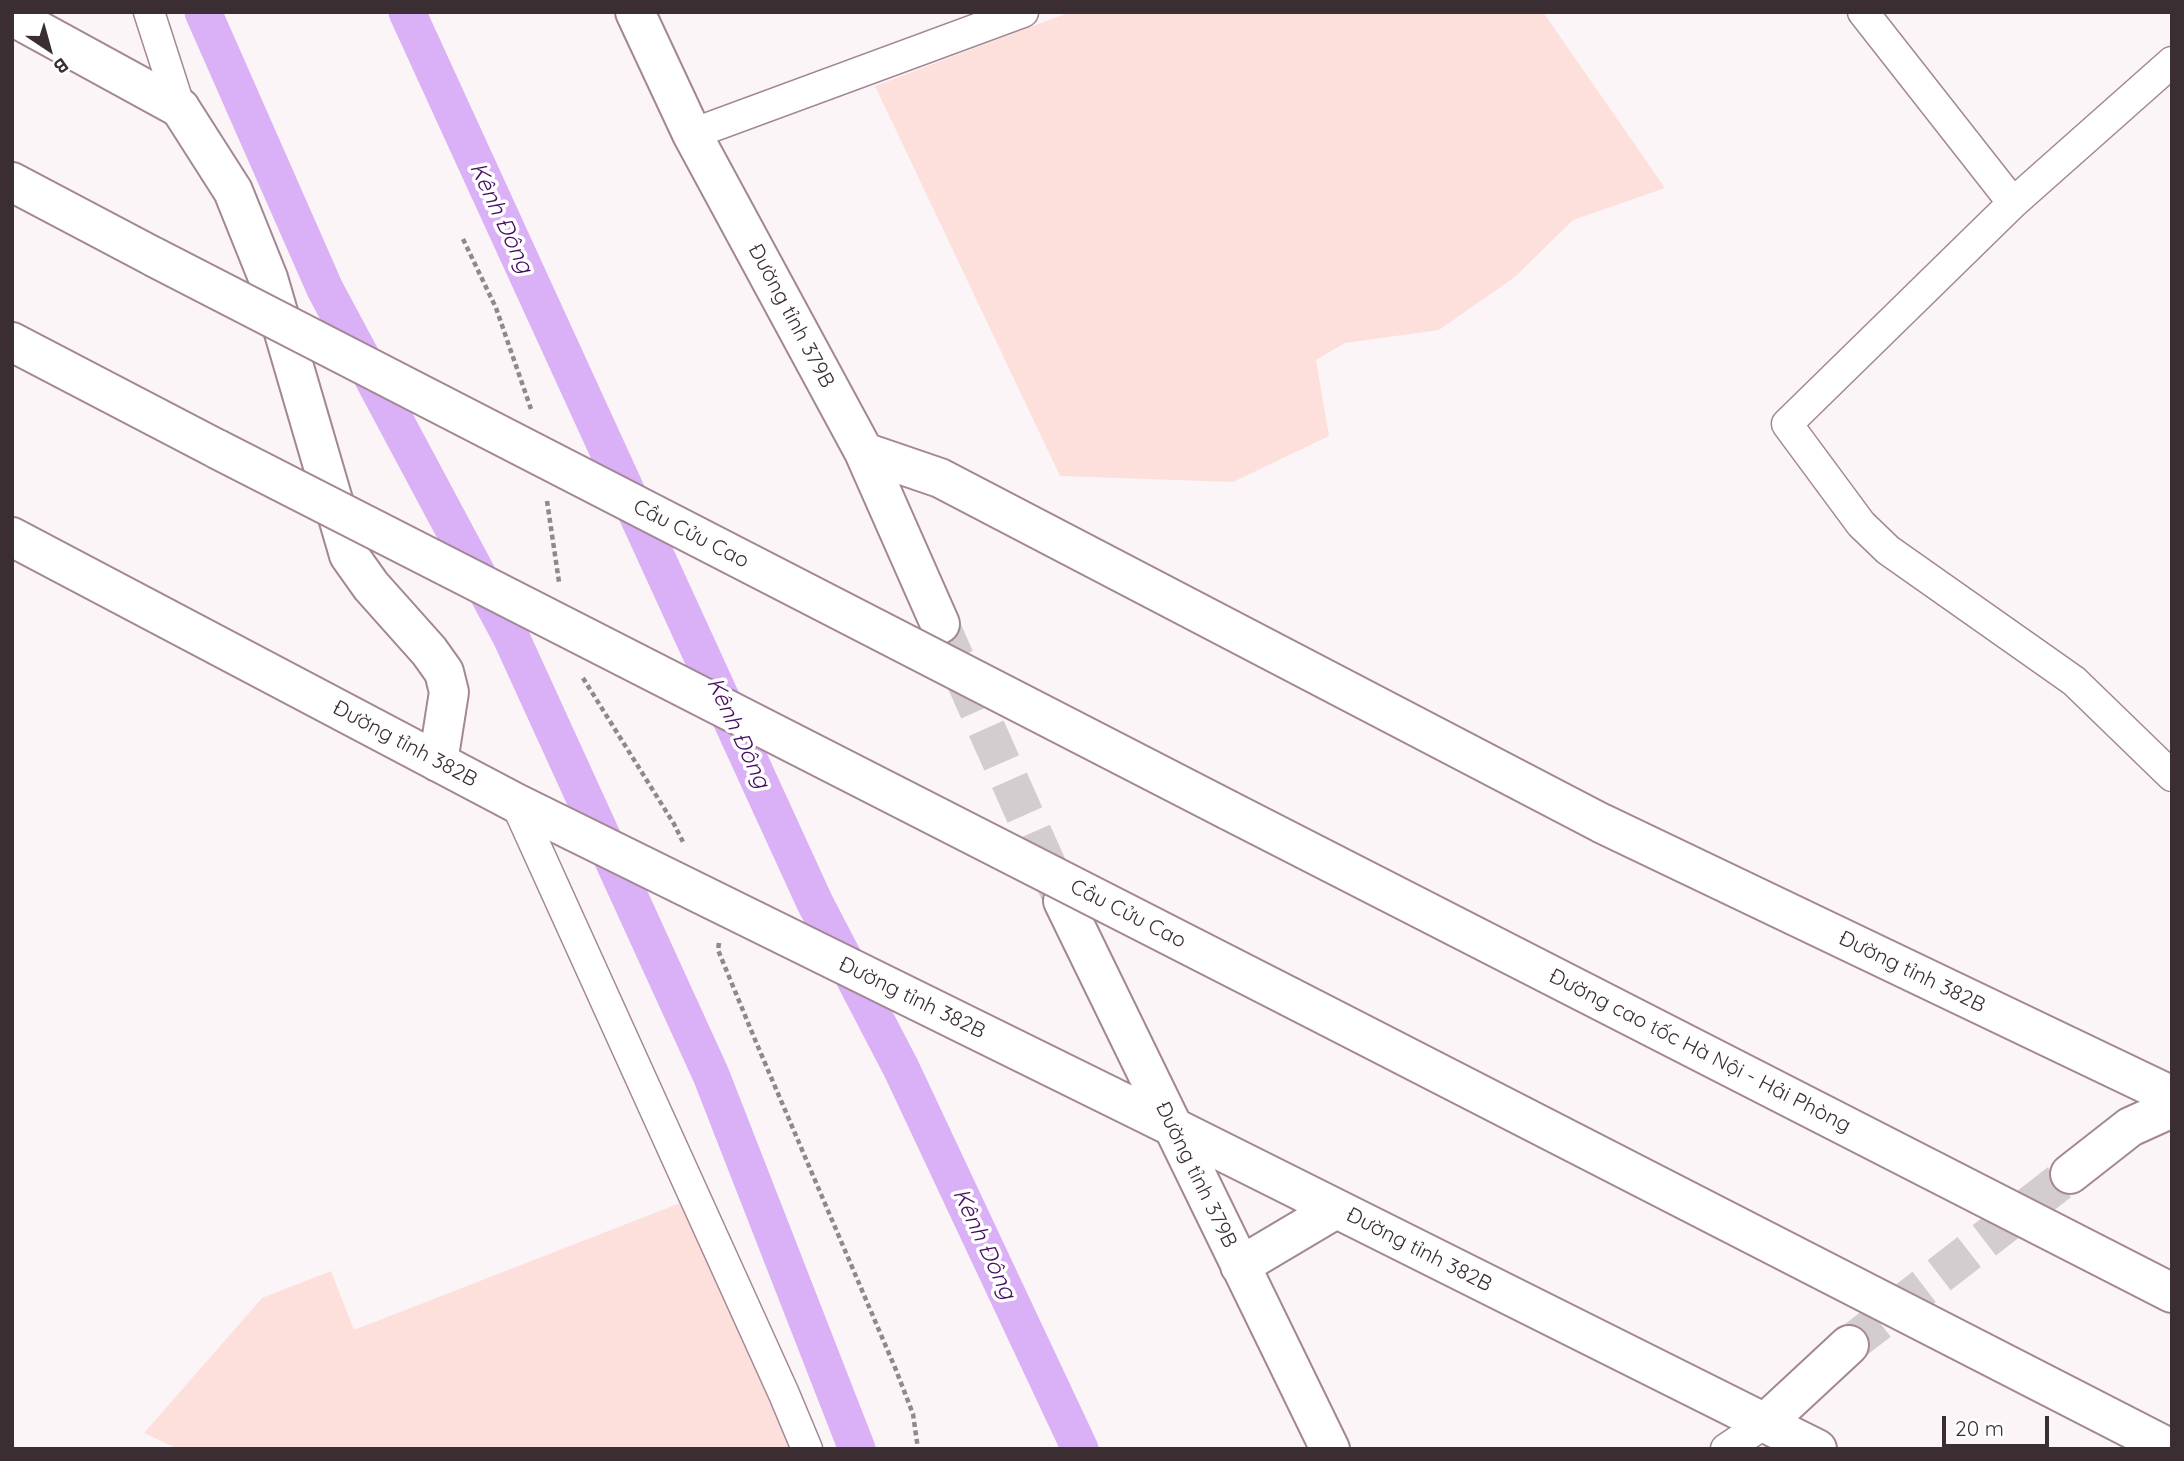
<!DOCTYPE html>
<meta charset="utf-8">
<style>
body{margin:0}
#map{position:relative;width:2184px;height:1461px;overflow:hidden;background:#fbf5f7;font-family:Quicksand,sans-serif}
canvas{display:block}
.frame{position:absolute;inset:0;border:14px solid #3a2e33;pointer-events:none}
.north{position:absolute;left:14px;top:14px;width:70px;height:70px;-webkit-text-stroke:5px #fff;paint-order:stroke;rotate:144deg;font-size:19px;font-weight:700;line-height:28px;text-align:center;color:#3a2e33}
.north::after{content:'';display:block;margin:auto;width:24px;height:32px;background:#3a2e33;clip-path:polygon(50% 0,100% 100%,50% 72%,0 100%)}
.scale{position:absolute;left:1942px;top:1416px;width:107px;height:32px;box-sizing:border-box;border:4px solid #3a2e33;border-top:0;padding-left:9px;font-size:21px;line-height:24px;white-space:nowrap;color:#3a2e33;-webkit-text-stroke:5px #fff;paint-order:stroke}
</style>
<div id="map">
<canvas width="2184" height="1461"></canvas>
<div class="frame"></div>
<div class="north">B</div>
<div class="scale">20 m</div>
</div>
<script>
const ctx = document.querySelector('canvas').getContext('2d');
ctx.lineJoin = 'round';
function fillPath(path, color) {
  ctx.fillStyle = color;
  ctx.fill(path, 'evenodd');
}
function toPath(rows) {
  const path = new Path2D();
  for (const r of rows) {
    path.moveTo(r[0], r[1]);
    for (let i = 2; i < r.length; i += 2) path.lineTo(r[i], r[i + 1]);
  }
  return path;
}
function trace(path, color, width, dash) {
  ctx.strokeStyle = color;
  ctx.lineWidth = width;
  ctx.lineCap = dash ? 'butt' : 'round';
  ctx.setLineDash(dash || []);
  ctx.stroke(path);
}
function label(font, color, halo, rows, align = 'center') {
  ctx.font = font + ' Quicksand,sans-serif';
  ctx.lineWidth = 7;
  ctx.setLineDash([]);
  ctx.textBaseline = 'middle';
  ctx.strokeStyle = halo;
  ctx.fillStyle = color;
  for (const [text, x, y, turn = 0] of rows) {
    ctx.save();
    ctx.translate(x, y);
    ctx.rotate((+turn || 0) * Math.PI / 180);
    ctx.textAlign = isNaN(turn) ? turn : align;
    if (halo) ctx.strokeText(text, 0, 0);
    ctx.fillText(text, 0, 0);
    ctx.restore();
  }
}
fillPath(toPath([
 [1070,12,1543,12,1665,188,1573,220,1515,277,1439,330,1345,343,1316,360,1329,436,1233,482,1060,476,875,86],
 [693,1198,790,1449,178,1449,144,1433,262,1298,331,1271,354,1330]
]), '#fde0dc');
trace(toPath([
 [203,12,325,289,511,637,711,1075,857,1449],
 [407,12,815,903,901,1068,1080,1449]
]), '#dab0f6', 37);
trace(toPath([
 [940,624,1060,894],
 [1849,1345,2070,1174]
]), '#d4cdd0', 38, [38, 19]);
const minor = toPath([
 [149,12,180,108],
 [1863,12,2013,203],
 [2172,62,2013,203,1787,424,1861,524,1888,550,2074,681,2172,776],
 [692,134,1023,12],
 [516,803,784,1394,807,1449],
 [1726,1449,1765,1423]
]);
const secondary = toPath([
 [180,108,233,191,268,278,349,555,371,586,429,651,444,672,449,692,438,762]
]);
const primary = toPath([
 [635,12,692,134,864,452,940,624],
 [12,16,180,108],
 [864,452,940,478,1601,823,2172,1096],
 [12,537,516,803,1173,1127,1817,1449],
 [1063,901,1330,1449],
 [2070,1174,2130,1127,2172,1108],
 [1240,1266,1336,1209],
 [1765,1423,1849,1345]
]);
const motorway = toPath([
 [12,182,154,257],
 [12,342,217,449],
 [1228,810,2172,1293],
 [1290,997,2171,1449]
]);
trace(minor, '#a38794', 33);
trace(secondary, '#a38794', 42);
trace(primary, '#a38794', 42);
trace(motorway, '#a38794', 42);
trace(toPath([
 [463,239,496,308,531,409],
 [547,501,559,582],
 [583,678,674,824,684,844],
 [719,943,718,950,756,1042,896,1370,913,1414,918,1449]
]), '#91888c', 4.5, [5, 3.5]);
trace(minor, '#fff', 30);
trace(secondary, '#fff', 38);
trace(primary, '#fff', 38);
trace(motorway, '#fff', 38);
const motorwayBridge = toPath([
 [154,257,1228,810],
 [217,449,1290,997]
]);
trace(motorwayBridge, '#a38794', 42, []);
trace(motorwayBridge, '#fff', 38);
label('21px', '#3a2e33', '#fff', [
 ["Đường tỉnh 379B",791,316,62],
 ["Cầu Cửu Cao",691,534,27],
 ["Đường tỉnh 382B",405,744,28],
 ["Cầu Cửu Cao",1128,914,27],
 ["Đường tỉnh 382B",1912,972,26],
 ["Đường tỉnh 382B",912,998,26],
 ["Đường cao tốc Hà Nội - Hải Phòng",1700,1051,27],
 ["Đường tỉnh 379B",1196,1175,64],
 ["Đường tỉnh 382B",1419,1250,27]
]);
label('italic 23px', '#450c5f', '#fff', [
 ["Kênh Đông",501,218,65],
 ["Kênh Đông",738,733,65],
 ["Kênh Đông",984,1244,65]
]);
</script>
